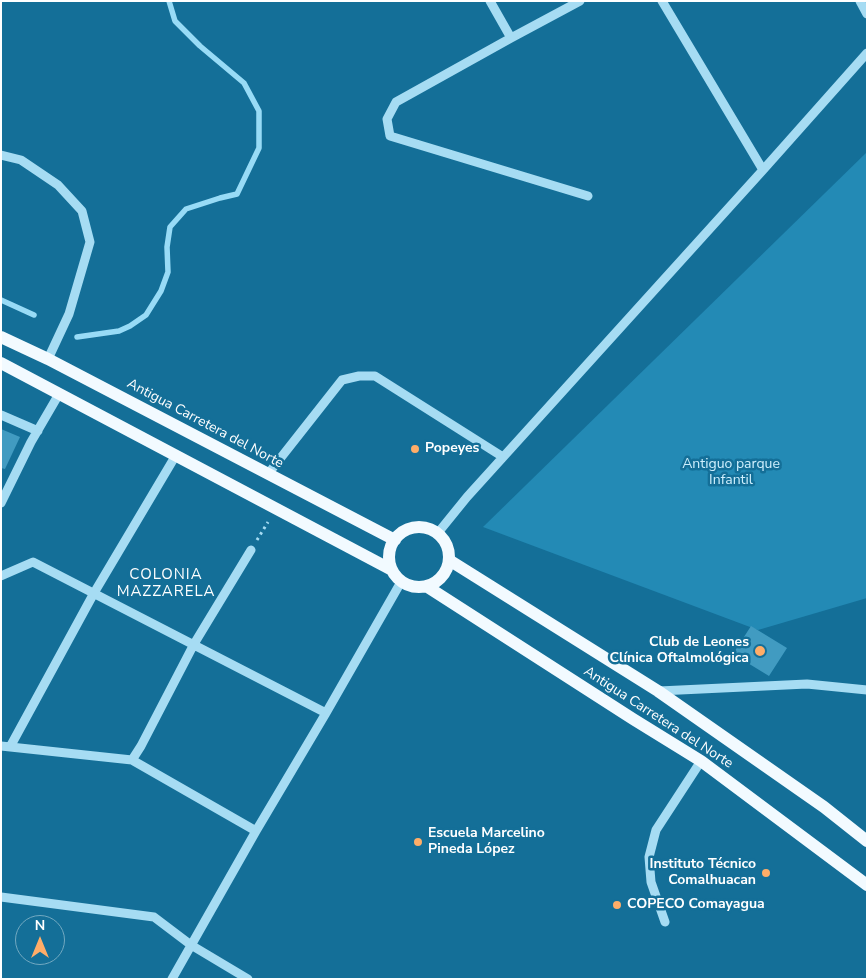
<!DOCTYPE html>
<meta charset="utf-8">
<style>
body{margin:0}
#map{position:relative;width:868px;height:980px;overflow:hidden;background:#146f98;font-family:"Nunito Sans",sans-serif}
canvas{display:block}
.frame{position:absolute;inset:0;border:2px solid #fff;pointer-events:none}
.north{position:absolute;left:15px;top:915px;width:50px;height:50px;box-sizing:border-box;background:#146f98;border:1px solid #72a9c1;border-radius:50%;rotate:0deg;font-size:14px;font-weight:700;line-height:20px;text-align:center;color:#fff}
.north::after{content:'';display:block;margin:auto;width:18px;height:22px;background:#ffad68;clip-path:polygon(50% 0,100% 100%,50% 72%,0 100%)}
</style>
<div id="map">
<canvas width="868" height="980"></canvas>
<div class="frame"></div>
<div class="north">N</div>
</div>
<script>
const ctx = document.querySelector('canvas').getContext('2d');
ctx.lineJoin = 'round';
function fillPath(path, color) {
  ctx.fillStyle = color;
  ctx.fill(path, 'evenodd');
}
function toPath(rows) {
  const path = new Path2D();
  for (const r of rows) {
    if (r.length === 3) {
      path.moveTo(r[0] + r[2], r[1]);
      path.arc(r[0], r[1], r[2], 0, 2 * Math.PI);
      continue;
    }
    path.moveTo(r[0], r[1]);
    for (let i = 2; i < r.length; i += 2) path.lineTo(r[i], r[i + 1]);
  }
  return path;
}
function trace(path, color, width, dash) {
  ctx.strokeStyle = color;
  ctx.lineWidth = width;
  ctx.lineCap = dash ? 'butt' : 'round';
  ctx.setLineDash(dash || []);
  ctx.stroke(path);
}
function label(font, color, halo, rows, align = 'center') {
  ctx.font = font + ' "Nunito Sans",sans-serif';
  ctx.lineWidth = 5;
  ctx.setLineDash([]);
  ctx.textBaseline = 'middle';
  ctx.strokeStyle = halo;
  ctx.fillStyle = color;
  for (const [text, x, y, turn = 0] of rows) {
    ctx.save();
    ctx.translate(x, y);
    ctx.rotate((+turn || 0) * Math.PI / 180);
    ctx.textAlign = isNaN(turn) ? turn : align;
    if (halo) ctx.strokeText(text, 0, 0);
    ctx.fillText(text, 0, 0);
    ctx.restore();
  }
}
fillPath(toPath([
 [867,152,867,598,758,630,483,527]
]), '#238ab5');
trace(toPath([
 [1,300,34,315],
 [77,337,119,331,130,326,146,315,161,291,168,272,167,247,170,227,186,209,220,198,237,194,259,148,259,111,244,83,200,46,175,21,169,1]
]), '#98dbf6', 5.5);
fillPath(toPath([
 [1,429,20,437,5,469,1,468],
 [751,626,787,648,769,676,733,654]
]), '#419bc1');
trace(toPath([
 [257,540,268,522]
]), '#a6dcf3', 3, [2.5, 4]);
trace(toPath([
 [490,1,511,38],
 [580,1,511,38,396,102,387,119,390,136,588,196],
 [662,1,763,170],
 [860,1,867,14],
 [1,155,21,160,58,185,82,211,90,242,69,314,48,359],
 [1,415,38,431],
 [268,474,342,380,359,376,375,376,503,457],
 [1,503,31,442,59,394],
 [437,534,467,497,763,170,867,53],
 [1,576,33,562,326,713],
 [659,691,807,684,867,690],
 [1,746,132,760,256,831],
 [10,747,94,593,176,455],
 [132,760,141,746,194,644,251,550],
 [1,897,154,917,191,945,248,979],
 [665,922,651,882,649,857,656,830,701,761],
 [172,979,256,831,326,713,401,582]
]), '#a6dcf3', 9);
trace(toPath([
 [1,337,48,359,395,540],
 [1,363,392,570],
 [419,557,30],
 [449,560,658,691,824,807,867,841],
 [426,586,633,719,701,761,867,885]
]), '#f2faff', 12);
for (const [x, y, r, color] of [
 [415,449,5,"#ffad68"],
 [760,651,6,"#ffad68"],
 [418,842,5,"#ffad68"],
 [766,873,5,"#ffad68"],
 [617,905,5,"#ffad68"]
]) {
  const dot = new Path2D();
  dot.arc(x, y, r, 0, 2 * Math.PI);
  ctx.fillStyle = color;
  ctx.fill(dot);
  trace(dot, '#146f98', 2);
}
label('14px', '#fff', '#146f98', [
 ["Antigua Carretera del Norte",205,424,28],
 ["Antigua Carretera del Norte",658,718,33]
]);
label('bold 14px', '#fff', '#146f98', [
 ["Popeyes",425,449],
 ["Club de Leones",749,643,"right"],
 ["Clínica Oftalmológica",749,659,"right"],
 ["Escuela Marcelino",428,834],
 ["Pineda López",428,850],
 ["Instituto Técnico",756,865,"right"],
 ["Comalhuacan",756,881,"right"],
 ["COPECO Comayagua",627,905]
], 'left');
label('14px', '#ceeffd', '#146f98', [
 ["Antiguo parque",731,465],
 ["Infantil",731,481]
]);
ctx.letterSpacing = '1px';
label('15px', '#fff', '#146f98', [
 ["COLONIA",166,575],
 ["MAZZARELA",166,592]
]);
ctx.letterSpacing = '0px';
</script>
